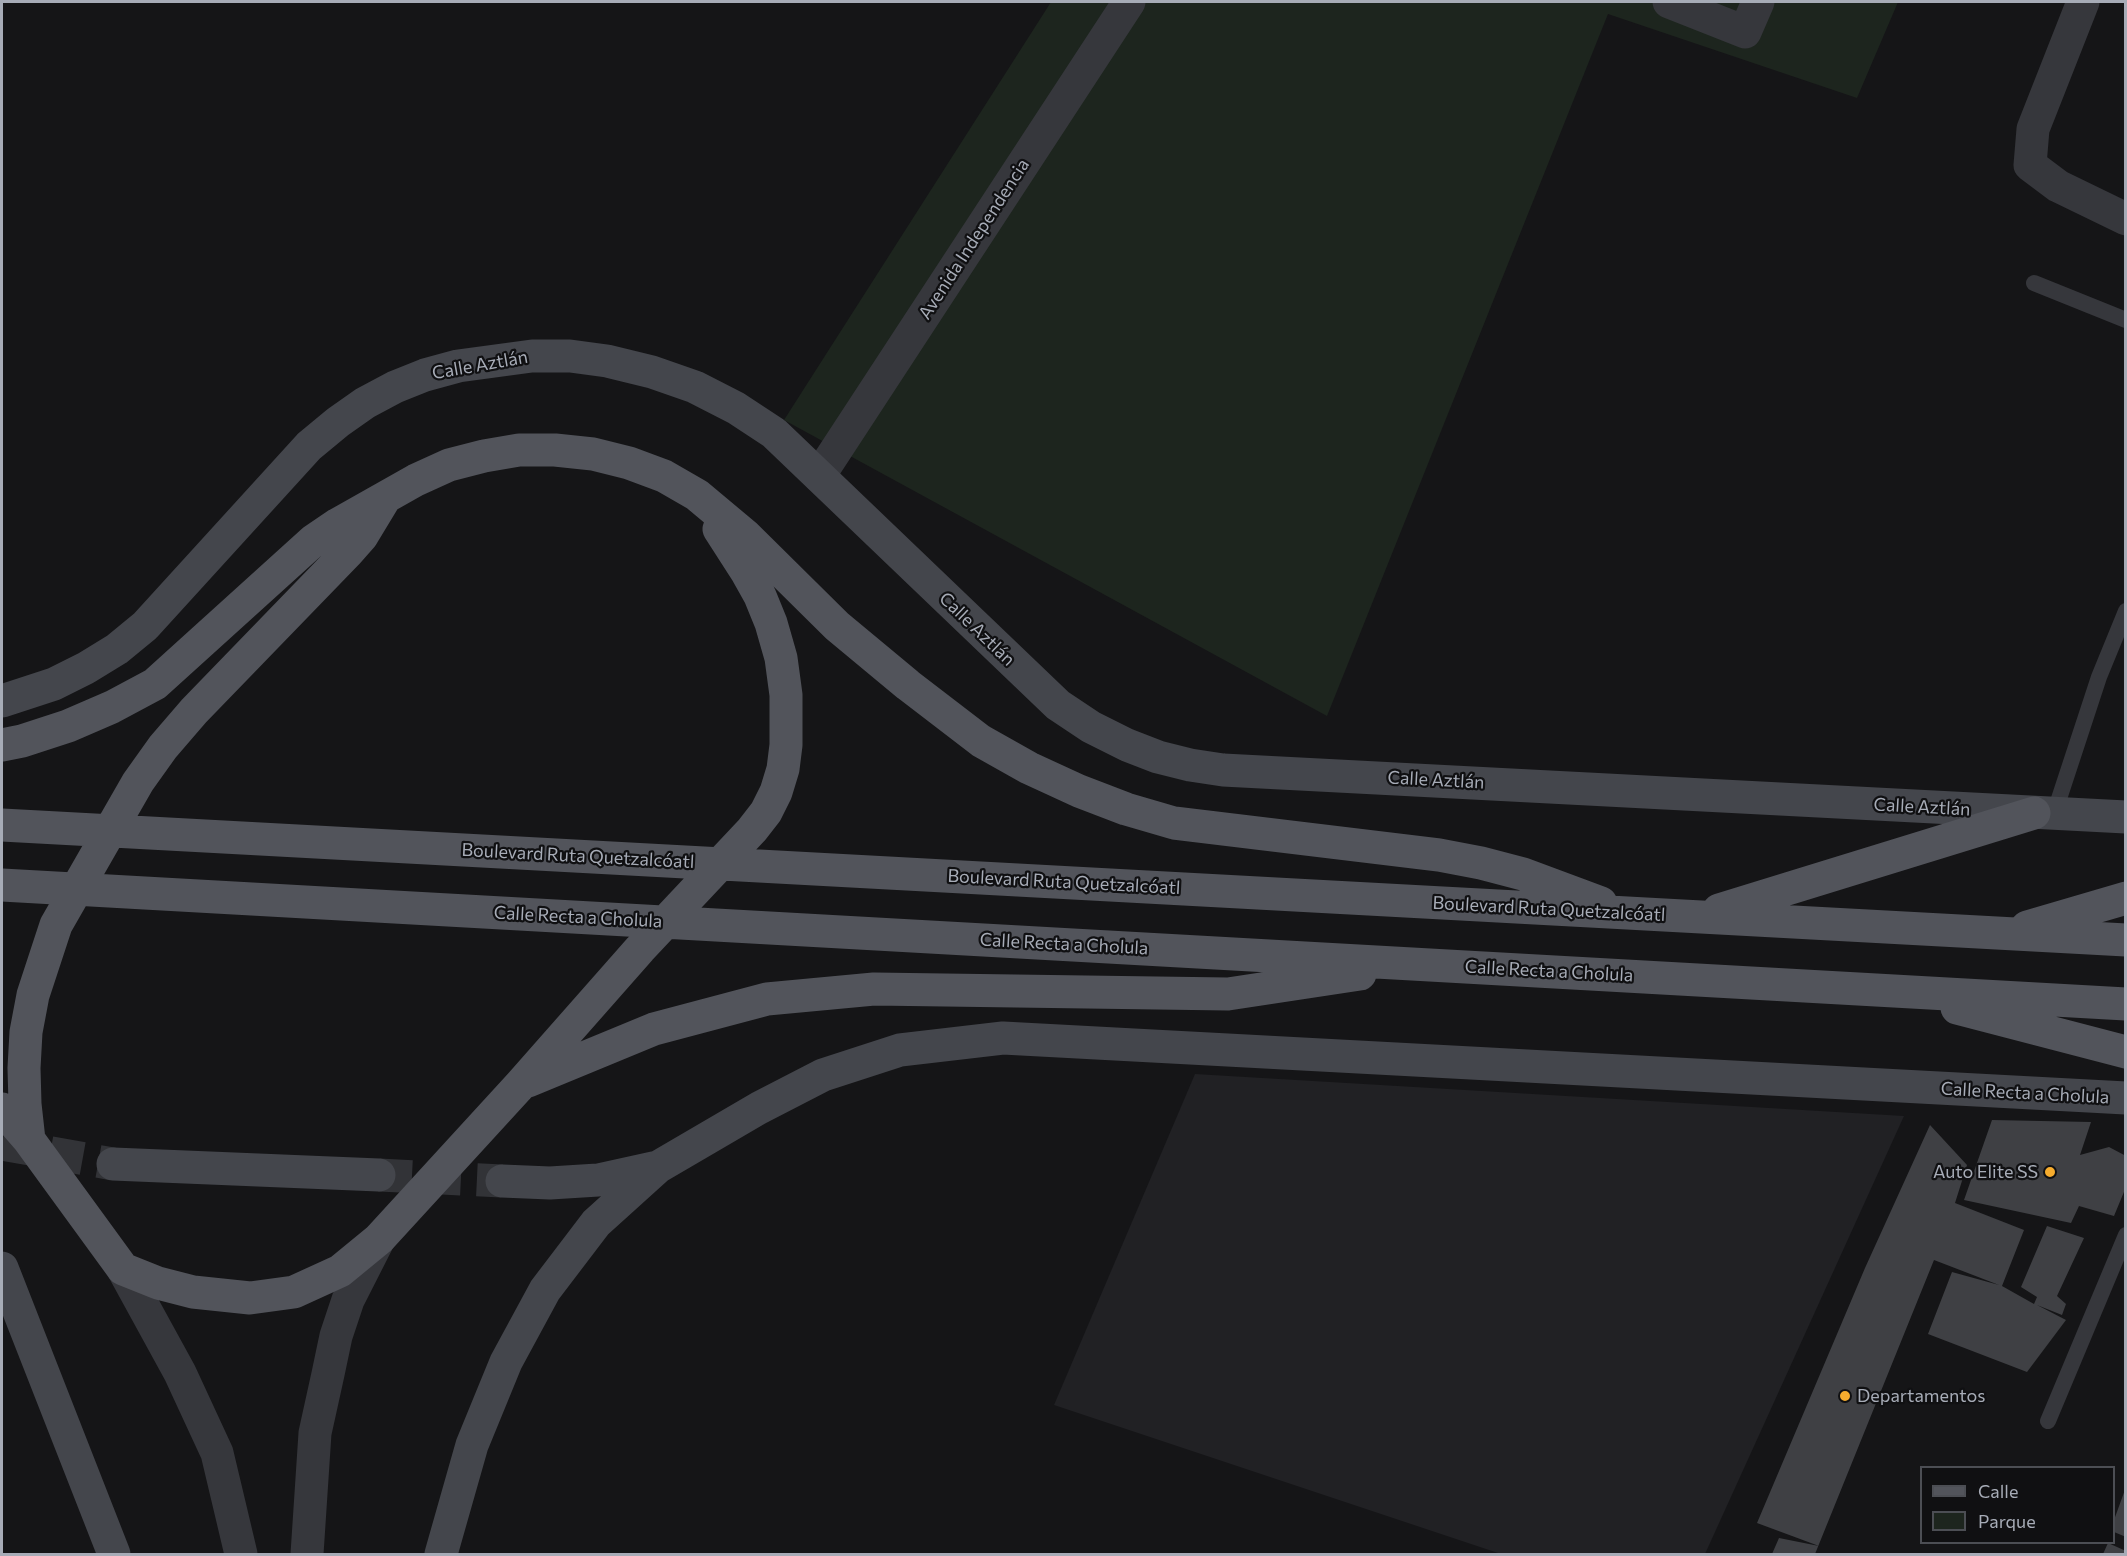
<!DOCTYPE html>
<meta charset="utf-8">
<style>
body{margin:0}
#map{position:relative;width:2127px;height:1556px;overflow:hidden;background:#151517;font-family:Commissioner,sans-serif}
canvas{display:block}
.frame{position:absolute;inset:0;border:3px solid #a7acb7;pointer-events:none}
.legend{position:absolute;left:1920px;top:1466px;width:195px;height:78px;box-sizing:border-box;background:#101012;border:2px solid #4c4e54;margin:0;padding:8px 10px;list-style:none;font-size:18px;color:#a7acb7}
.legend li{display:flex;align-items:center;gap:12px;height:30px}
.legend b{width:30px;border:2px solid #4c4e54}
</style>
<div id="map">
<canvas width="2127" height="1556"></canvas>
<div class="frame"></div>
<ul class="legend">
<li><b style="height:8px;background:#52545b"></b>Calle</li>
<li><b style="height:16px;background:#1d251e"></b>Parque</li>
</ul>
</div>
<script>
const ctx = document.querySelector('canvas').getContext('2d');
ctx.lineJoin = 'round';
function fillPath(path, color) {
  ctx.fillStyle = color;
  ctx.fill(path, 'evenodd');
}
function toPath(rows) {
  const path = new Path2D();
  for (const r of rows) {
    path.moveTo(r[0], r[1]);
    for (let i = 2; i < r.length; i += 2) path.lineTo(r[i], r[i + 1]);
  }
  return path;
}
function trace(path, color, width, dash) {
  ctx.strokeStyle = color;
  ctx.lineWidth = width;
  ctx.lineCap = dash ? 'butt' : 'round';
  ctx.setLineDash(dash || []);
  ctx.stroke(path);
}
function label(font, color, halo, rows, align = 'center') {
  ctx.font = font + ' Commissioner,sans-serif';
  ctx.lineWidth = 4.5;
  ctx.setLineDash([]);
  ctx.textBaseline = 'middle';
  ctx.strokeStyle = halo;
  ctx.fillStyle = color;
  for (const [text, x, y, turn = 0] of rows) {
    ctx.save();
    ctx.translate(x, y);
    ctx.rotate((+turn || 0) * Math.PI / 180);
    ctx.textAlign = isNaN(turn) ? turn : align;
    if (halo) ctx.strokeText(text, 0, 0);
    ctx.fillText(text, 0, 0);
    ctx.restore();
  }
}
fillPath(toPath([
 [1195,1074,1904,1116,1705,1554,1501,1554,1054,1405]
]), '#212124');
fillPath(toPath([
 [1051,2,1898,2,1857,98,1608,14,1327,716,784,420]
]), '#1d251e');
fillPath(toPath([
 [1992,1120,2091,1122,2080,1155,2109,1147,2126,1156,2126,1187,2114,1216,2079,1206,2071,1223,1964,1200],
 [1930,1125,1967,1165,1955,1203,2024,1230,2002,1286,2034,1304,2037,1297,2021,1287,2047,1226,2084,1238,2057,1296,2066,1304,2062,1315,2037,1305,2066,1320,2027,1372,1928,1334,1952,1272,1999,1285,1934,1260,1815,1554,1772,1554,1779,1538,1819,1546,1757,1523,1865,1268],
 [2126,1487,2126,1537,2114,1532,2114,1520],
 [2108,1543,2126,1551,2126,1554,2103,1554]
]), '#3f4044');
trace(toPath([
 [2,1144,113,1164],
 [379,1175,502,1181]
]), '#323337', 33, [33, 16]);
trace(toPath([
 [2034,283,2126,320],
 [2054,814,2099,677,2126,611],
 [2048,1421,2126,1235]
]), '#36373c', 16);
trace(toPath([
 [1669,2,1745,32,1758,2],
 [2083,2,2033,129,2030,165,2058,186,2126,219],
 [819,476,1129,2],
 [123,1269,180,1373,217,1453,241,1554],
 [307,1554,315,1433,328,1374,336,1336,348,1300,379,1239]
]), '#36373c', 33);
trace(toPath([
 [2,701,54,684,86,668,117,649,145,626,309,446,338,422,365,403,395,387,425,375,458,366,532,356,570,356,607,361,652,372,695,387,736,408,774,433,1058,705,1091,727,1127,745,1158,757,1190,765,1223,770,2126,817],
 [113,1164,379,1175],
 [502,1181,550,1183,598,1180,657,1167],
 [2,1268,114,1554],
 [441,1554,472,1445,506,1362,545,1290,596,1223,658,1167,759,1108,823,1075,900,1050,1003,1038,2126,1098]
]), '#44464c', 33);
trace(toPath([
 [2,745,22,741,68,726,112,707,155,684,313,541,338,524,416,480,449,465,484,456,519,450,555,450,593,454,629,463,664,476,697,495,746,536,837,626,908,685,981,741,1029,768,1079,791,1126,809,1174,823,1439,855,1481,863,1523,874,1601,903],
 [2,825,2126,940],
 [2,885,2126,1004],
 [1719,910,2034,813],
 [2027,927,2126,898],
 [1957,1008,2126,1052],
 [528,1081,654,1029,767,999,874,989,1228,994,1360,974],
 [2,1109,29,1140,123,1269,158,1283,193,1292,250,1298,294,1292,340,1271,379,1239,521,1084,640,949,752,830,766,812,776,792,783,769,786,745,786,695,781,658,771,623,760,596,746,571,719,529],
 [29,1140,25,1104,24,1068,26,1032,33,995,56,925,138,782,163,747,194,711,347,553,362,536,385,498]
]), '#52545b', 33);
for (const [x, y, r, color] of [
 [2050,1172,6,"#f6ac2e"],
 [1845,1396,6,"#f6ac2e"]
]) {
  const dot = new Path2D();
  dot.arc(x, y, r, 0, 2 * Math.PI);
  ctx.fillStyle = color;
  ctx.fill(dot);
  trace(dot, '#101012', 2);
}
label('18px', '#a7acb7', '#101012', [
 ["Avenida Independencia",974,239,-57],
 ["Calle Aztlán",480,365,-10],
 ["Calle Aztlán",977,629,44],
 ["Calle Aztlán",1436,780,3],
 ["Calle Aztlán",1922,807,3],
 ["Boulevard Ruta Quetzalcóatl",578,856,3],
 ["Boulevard Ruta Quetzalcóatl",1064,882,3],
 ["Boulevard Ruta Quetzalcóatl",1549,909,3],
 ["Calle Recta a Cholula",578,917,3],
 ["Calle Recta a Cholula",1064,944,3],
 ["Calle Recta a Cholula",1549,971,3],
 ["Calle Recta a Cholula",2025,1093,3]
]);
label('18px', '#a7acb7', '#101012', [
 ["Auto Elite SS",2038,1172],
 ["Departamentos",1857,1396,"left"]
], 'right');
</script>
